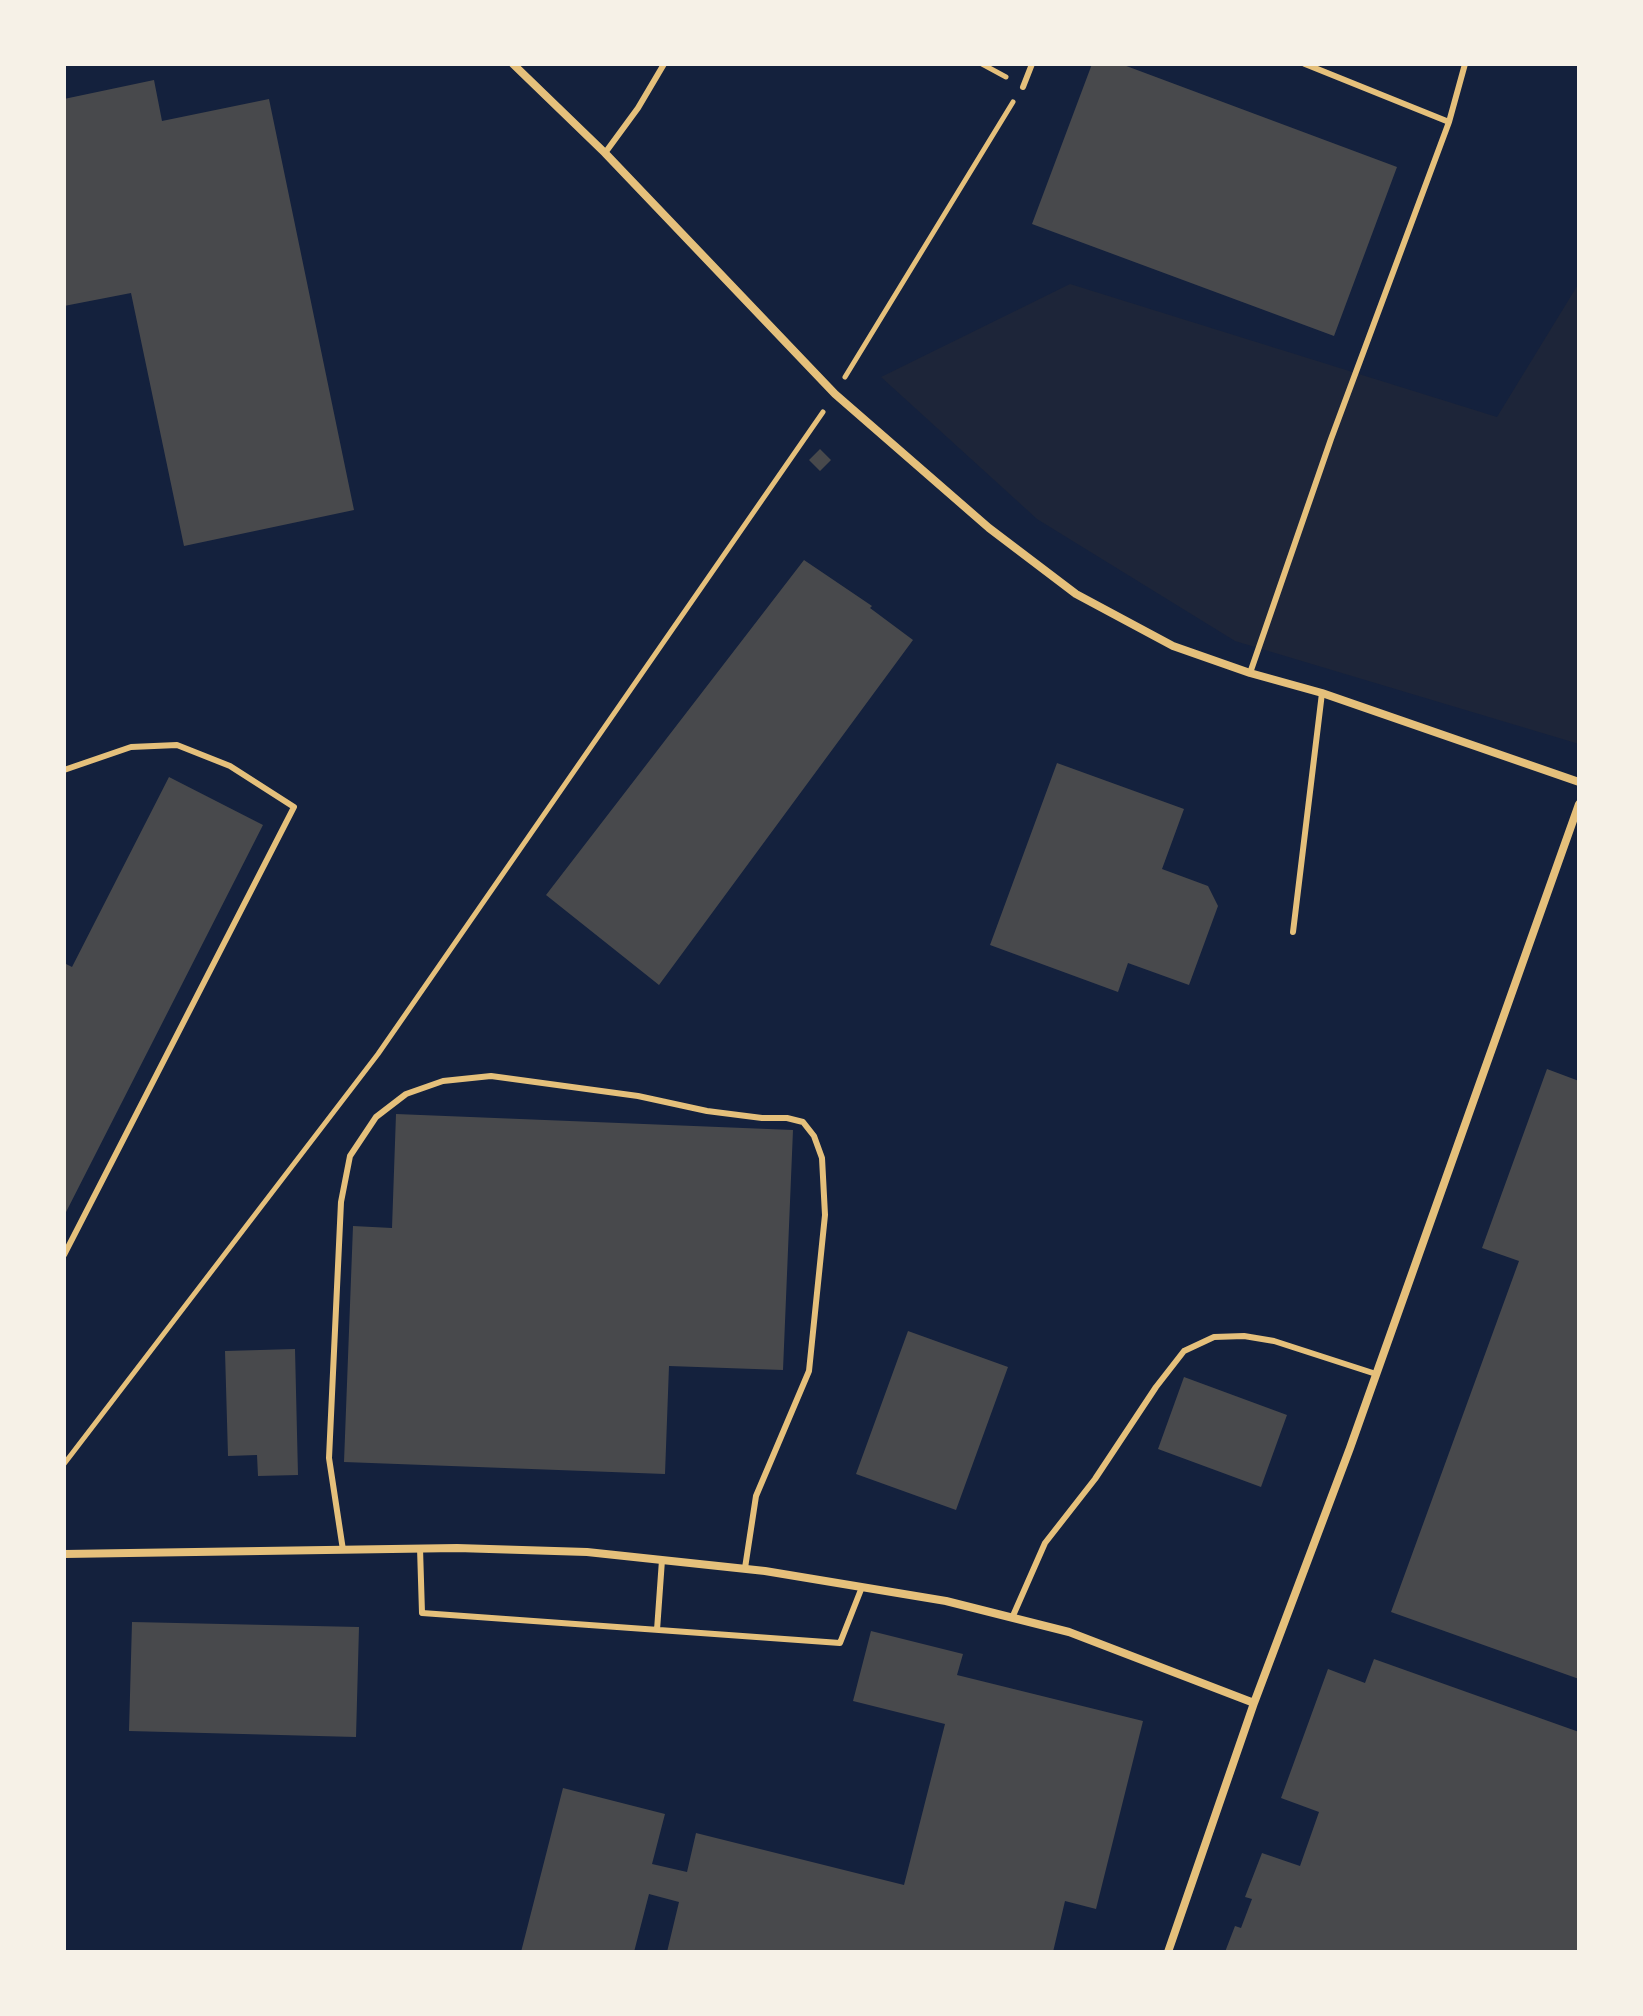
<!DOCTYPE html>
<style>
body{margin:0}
#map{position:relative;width:1643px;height:2016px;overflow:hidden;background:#14213d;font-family:"Public Sans",sans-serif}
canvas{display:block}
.frame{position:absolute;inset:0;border:66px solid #f6f1e7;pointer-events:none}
</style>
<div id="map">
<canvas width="1643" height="2016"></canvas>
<div class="frame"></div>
</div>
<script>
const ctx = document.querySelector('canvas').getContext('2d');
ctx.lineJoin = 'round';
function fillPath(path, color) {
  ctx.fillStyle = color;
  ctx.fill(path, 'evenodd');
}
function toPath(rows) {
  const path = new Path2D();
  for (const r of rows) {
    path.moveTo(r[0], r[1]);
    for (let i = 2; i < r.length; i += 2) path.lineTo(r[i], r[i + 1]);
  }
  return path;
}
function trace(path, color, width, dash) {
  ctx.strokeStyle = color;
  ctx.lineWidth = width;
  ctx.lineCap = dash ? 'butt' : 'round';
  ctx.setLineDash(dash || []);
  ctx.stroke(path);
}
fillPath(toPath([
 [1579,283,1579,744,1235,641,1037,519,881,377,1070,284,1497,417]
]), '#1d2539');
fillPath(toPath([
 [1092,64,1121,64,1397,167,1334,336,1032,224],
 [154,80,162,121,269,99,354,510,184,546,131,293,64,306,64,99],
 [820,449,831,460,820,471,809,460],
 [804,560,872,606,870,608,913,640,659,985,546,895],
 [1057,763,1184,809,1162,869,1208,886,1218,906,1189,985,1128,963,1118,992,990,945],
 [169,777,263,825,64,1216,64,963,72,967],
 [1547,1069,1579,1081,1579,1679,1391,1612,1519,1261,1482,1248],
 [396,1114,793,1130,783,1370,669,1366,665,1474,344,1462,353,1226,392,1228],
 [908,1331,1008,1367,956,1510,856,1474],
 [295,1349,298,1475,258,1476,257,1455,228,1456,225,1351],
 [1184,1377,1287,1415,1261,1487,1158,1449],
 [132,1622,359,1627,356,1737,129,1731],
 [871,1631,963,1654,957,1675,1143,1721,1096,1909,1065,1901,1053,1952,667,1952,679,1902,649,1894,634,1952,521,1952,563,1788,665,1814,652,1864,687,1872,696,1833,904,1885,945,1724,853,1701],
 [1374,1659,1579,1732,1579,1952,1225,1952,1235,1926,1241,1928,1252,1899,1245,1897,1262,1853,1300,1866,1319,1812,1281,1798,1328,1669,1365,1683]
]), '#48494c');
trace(toPath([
 [982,64,1006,77],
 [845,377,1013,102],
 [64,1464,378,1054,823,412]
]), '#e5c07b', 5);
trace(toPath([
 [1305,64,1449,122],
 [1023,87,1032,64],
 [605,153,638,108,664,64],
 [1250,673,1331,439,1449,122,1465,64],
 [64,770,131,747,177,745,230,766,294,807,64,1255],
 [1293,932,1322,693],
 [420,1548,422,1613,840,1643,862,1587],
 [343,1550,329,1458,341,1202,350,1156,376,1117,406,1094,443,1081,491,1076,638,1096,707,1111,762,1118,787,1118,803,1122,814,1136,822,1158,825,1215,809,1371,756,1496,745,1568],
 [1012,1618,1045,1543,1095,1479,1156,1387,1184,1351,1214,1337,1244,1336,1274,1341,1376,1374],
 [657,1630,662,1560]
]), '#e5c07b', 6);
trace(toPath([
 [513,64,605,153,835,394,989,528,1076,594,1173,646,1250,673,1322,693,1579,782],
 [64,1554,457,1548,587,1552,765,1571,946,1601,1069,1632,1254,1703],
 [1168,1952,1254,1703,1350,1448,1579,804]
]), '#e5c07b', 8);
</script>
